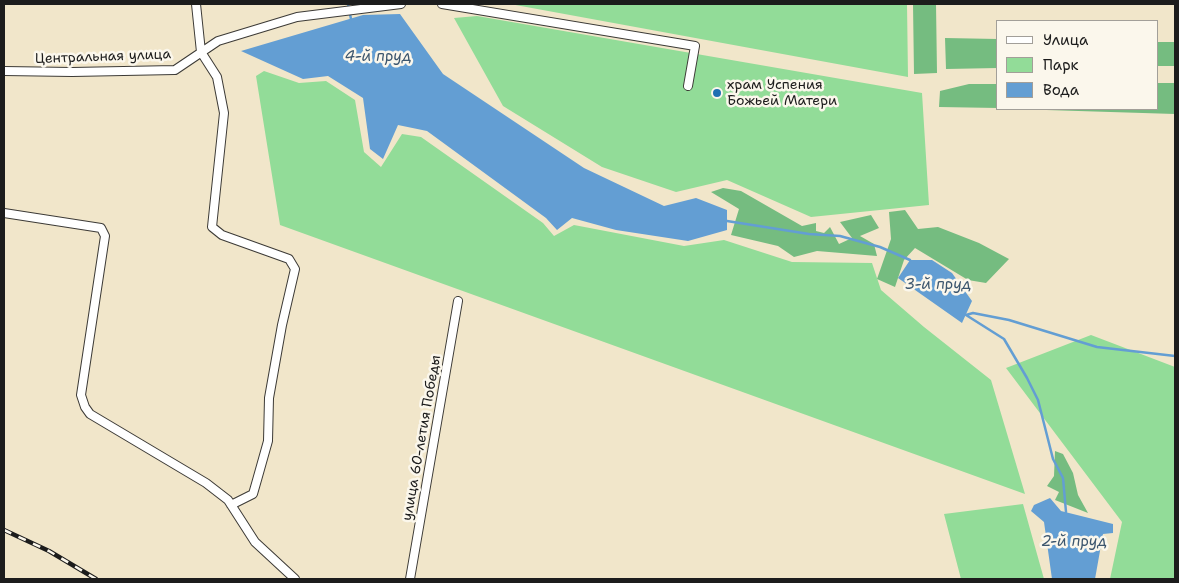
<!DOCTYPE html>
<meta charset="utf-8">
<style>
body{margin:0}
#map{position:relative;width:1179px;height:583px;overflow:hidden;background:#f1e6ca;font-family:"Shantell Sans",sans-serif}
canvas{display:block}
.frame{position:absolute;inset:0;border:5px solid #1c1c1c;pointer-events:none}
.legend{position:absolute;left:996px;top:20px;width:162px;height:90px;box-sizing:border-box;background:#fbf7ec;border:1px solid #a29f99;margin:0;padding:6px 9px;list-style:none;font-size:15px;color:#1c1c1c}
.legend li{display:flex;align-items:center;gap:10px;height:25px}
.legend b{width:25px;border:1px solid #a29f99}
</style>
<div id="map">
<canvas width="1179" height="583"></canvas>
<div class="frame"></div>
<ul class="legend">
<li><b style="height:6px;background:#fff"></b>Улица</li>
<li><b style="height:14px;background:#92dc98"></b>Парк</li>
<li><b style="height:14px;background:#639ed3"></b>Вода</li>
</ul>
</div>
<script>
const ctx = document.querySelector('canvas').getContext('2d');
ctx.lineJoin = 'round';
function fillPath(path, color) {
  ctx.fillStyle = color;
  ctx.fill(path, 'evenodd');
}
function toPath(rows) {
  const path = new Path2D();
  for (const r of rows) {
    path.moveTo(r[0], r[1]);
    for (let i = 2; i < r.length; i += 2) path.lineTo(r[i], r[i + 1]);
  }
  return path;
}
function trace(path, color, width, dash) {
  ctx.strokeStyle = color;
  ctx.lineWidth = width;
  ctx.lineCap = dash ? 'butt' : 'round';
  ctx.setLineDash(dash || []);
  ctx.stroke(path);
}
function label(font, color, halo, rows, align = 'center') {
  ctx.font = font + ' "Shantell Sans",sans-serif';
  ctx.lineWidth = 5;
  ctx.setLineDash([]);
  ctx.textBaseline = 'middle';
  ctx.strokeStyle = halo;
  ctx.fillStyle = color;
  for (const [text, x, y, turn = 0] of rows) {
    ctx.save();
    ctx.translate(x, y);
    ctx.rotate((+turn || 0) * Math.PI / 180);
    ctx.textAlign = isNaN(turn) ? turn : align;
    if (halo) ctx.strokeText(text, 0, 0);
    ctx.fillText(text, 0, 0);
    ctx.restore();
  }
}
fillPath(toPath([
 [510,4,907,4,908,77],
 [477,16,922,93,929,205,811,217,727,180,676,192,602,167,503,106,454,18],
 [264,71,299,83,326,81,355,100,364,152,381,167,402,134,421,137,543,223,554,236,574,225,684,246,724,240,792,262,872,263,881,290,924,327,991,380,1025,494,280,225,256,76],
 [1091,335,1175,367,1175,579,1110,579,1122,522,1006,368],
 [1023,504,1044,579,961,579,944,514]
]), '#92dc98');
fillPath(toPath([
 [913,4,936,4,937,73,914,74],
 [945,38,998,39,998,68,946,69],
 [1158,42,1175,42,1175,66,1158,66],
 [1158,83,1175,83,1175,114,1014,109,1158,109],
 [969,84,998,84,998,108,939,107,940,91],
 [723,188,741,191,802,226,816,223,816,231,824,233,830,227,839,244,852,238,840,222,871,215,879,228,860,236,874,244,877,256,817,251,794,257,778,246,731,235,739,209,711,192],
 [905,210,918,229,938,227,979,243,1009,259,986,283,968,280,915,248,904,260,895,287,877,279,891,239,889,212],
 [1055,451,1063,454,1073,473,1078,495,1088,513,1055,500,1059,492,1047,486,1054,476]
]), '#75bc80');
fillPath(toPath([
 [400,14,443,74,584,168,664,206,696,198,727,210,727,230,688,241,616,230,572,218,557,230,546,218,427,131,398,125,383,159,370,149,363,98,328,76,303,79,241,51,363,15],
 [910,260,932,260,952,273,972,301,962,323,898,278],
 [1050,498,1061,511,1113,524,1113,533,1103,534,1095,579,1052,579,1044,522,1031,511,1034,505]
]), '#639ed3');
trace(toPath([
 [348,4,351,19],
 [727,221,809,234,840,236,880,247,910,260],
 [966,315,1004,339,1027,378,1038,400,1053,459,1063,478,1066,512],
 [966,315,973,313,1009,320,1097,347,1175,356]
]), '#639ed3', 2.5);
const street = toPath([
 [196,4,201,52,217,77,224,113,212,227,222,235,289,259,295,269,282,325,269,398,268,441,257,480,253,494,231,505],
 [442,4,695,46,688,86],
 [4,71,72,72,175,70,218,41,297,17,401,4],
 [4,213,101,228,105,236,81,395,85,407,90,414,206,483,228,500,255,542,295,579],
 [410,579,458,301]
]);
trace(street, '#3c3a36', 10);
trace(street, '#fff', 8);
const rail = toPath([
 [4,530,49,551,96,579]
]);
trace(rail, '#1c1c1c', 4.5);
trace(rail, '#fbf7ec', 2.5, [8]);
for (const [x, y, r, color] of [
 [717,93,5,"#1f6fb2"]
]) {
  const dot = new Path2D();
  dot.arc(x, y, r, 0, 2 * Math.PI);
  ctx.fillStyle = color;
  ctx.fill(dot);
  trace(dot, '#fbf7ec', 2);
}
label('14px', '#1c1c1c', '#fbf7ec', [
 ["Центральная улица",103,57,-2],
 ["улица 60-летия Победы",422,438,-80]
]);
label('14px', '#1c1c1c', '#fbf7ec', [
 ["храм Успения",727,85],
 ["Божьей Матери",727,101]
], 'left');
label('italic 15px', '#3c566e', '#fbf7ec', [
 ["4-й пруд",378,57],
 ["3-й пруд",938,285],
 ["2-й пруд",1074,542]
]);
</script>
